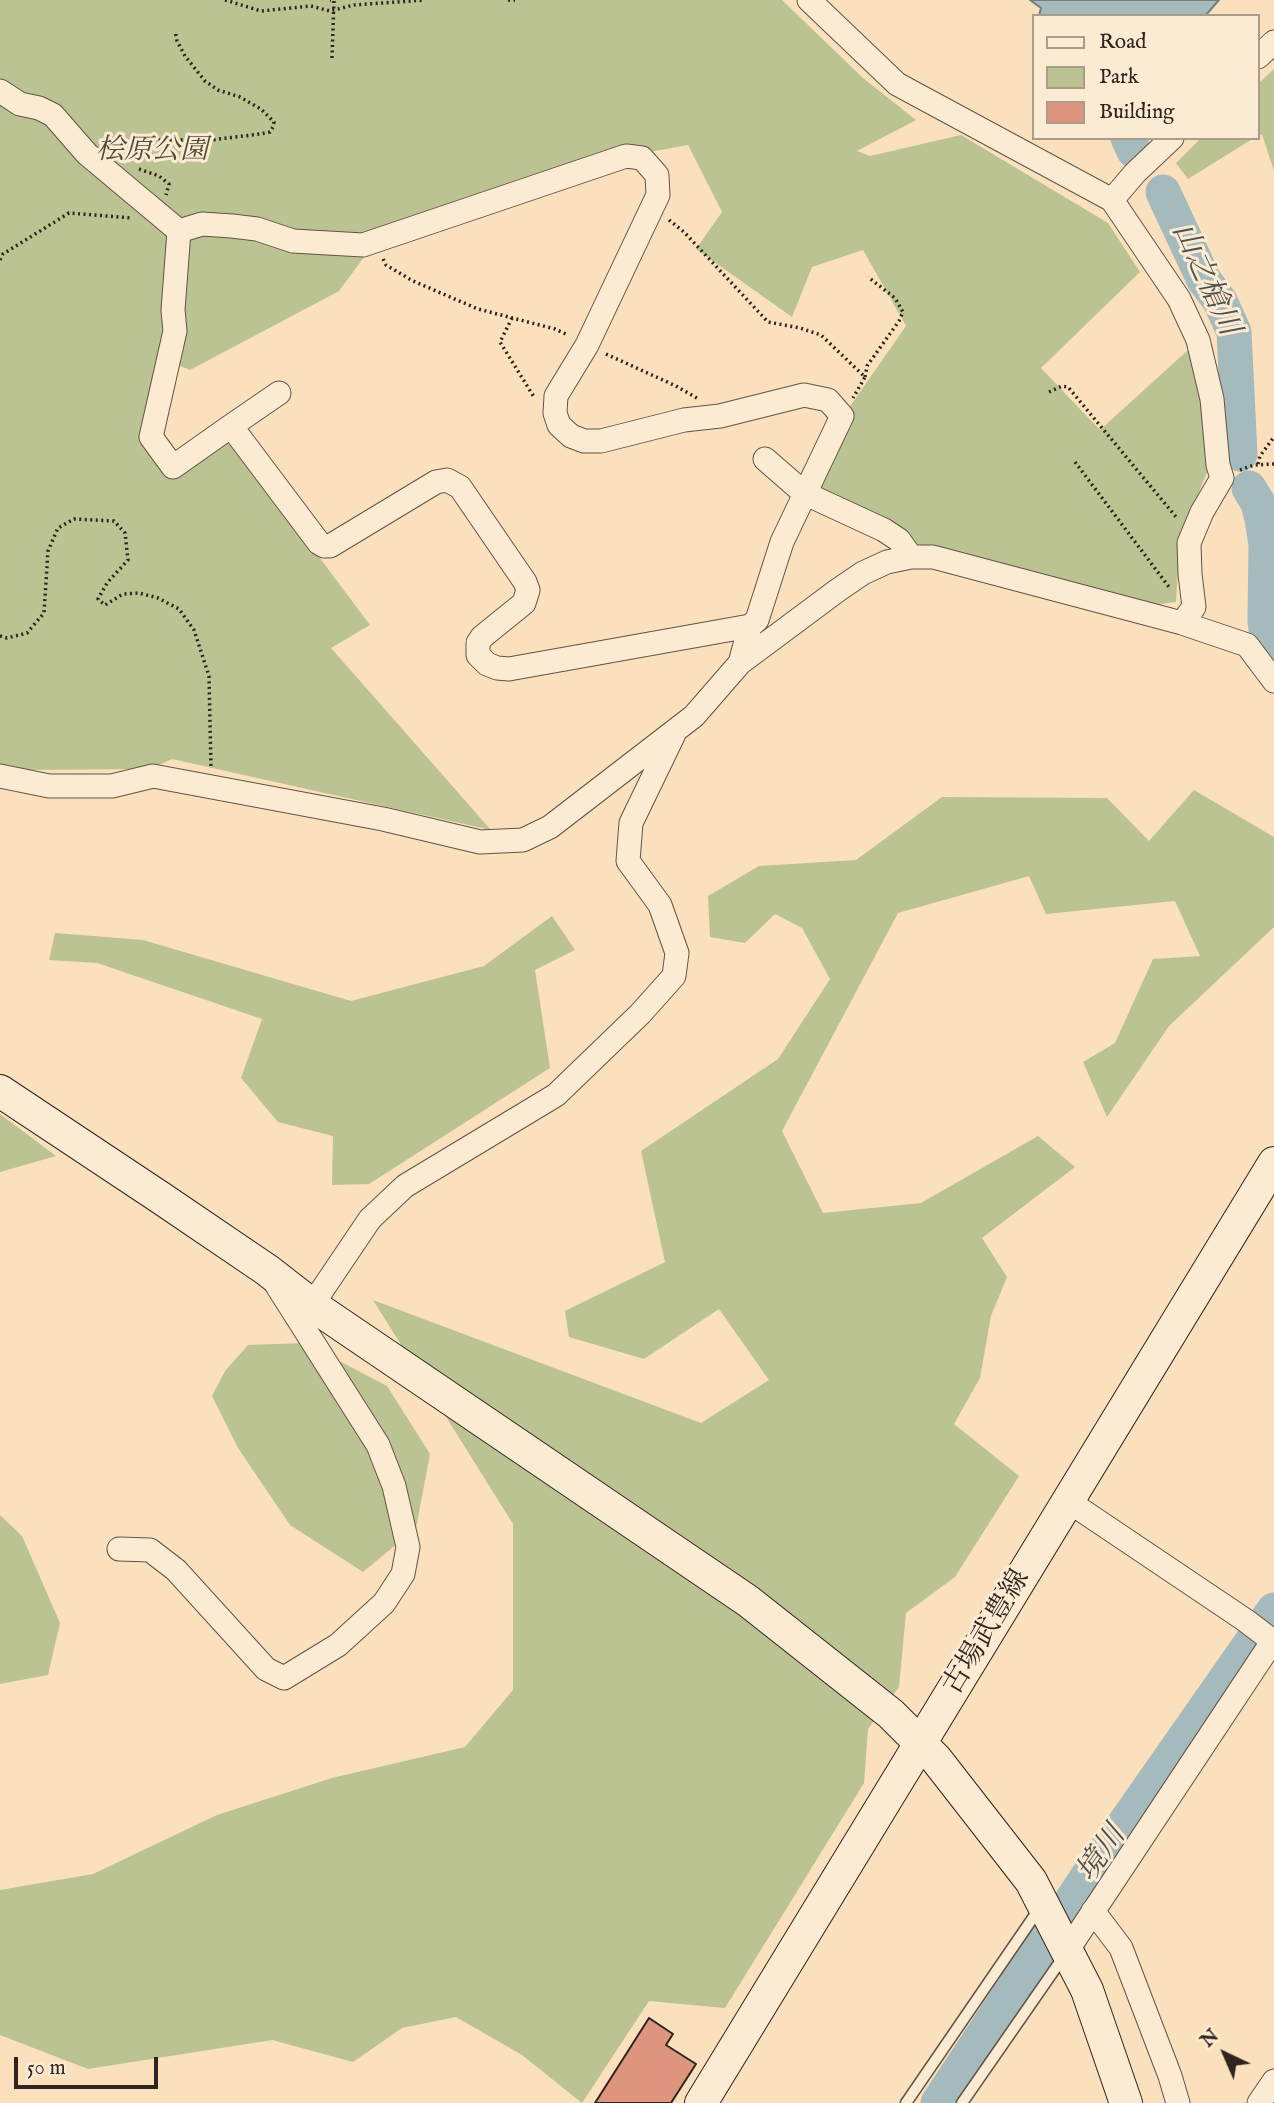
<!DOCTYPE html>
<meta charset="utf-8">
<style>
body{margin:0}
#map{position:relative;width:1274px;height:2103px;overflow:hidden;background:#fae0bc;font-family:"IM FELL English",serif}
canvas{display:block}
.legend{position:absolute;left:1032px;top:14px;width:228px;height:126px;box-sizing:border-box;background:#fcebd3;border:2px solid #aa9b8b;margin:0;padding:9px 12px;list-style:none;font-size:21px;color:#30241f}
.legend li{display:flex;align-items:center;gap:14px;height:35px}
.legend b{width:35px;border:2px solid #aa9b8b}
.north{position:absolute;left:1190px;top:2019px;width:70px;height:70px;-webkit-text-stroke:5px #fcebd3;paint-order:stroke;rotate:316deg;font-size:19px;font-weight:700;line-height:28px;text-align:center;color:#30241f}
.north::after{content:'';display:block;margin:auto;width:24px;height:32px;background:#30241f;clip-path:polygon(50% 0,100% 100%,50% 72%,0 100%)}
.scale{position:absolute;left:14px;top:2057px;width:144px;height:32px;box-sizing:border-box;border:4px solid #30241f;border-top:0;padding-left:9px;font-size:21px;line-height:24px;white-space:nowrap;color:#30241f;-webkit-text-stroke:5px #fcebd3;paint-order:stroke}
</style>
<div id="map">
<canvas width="1274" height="2103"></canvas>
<ul class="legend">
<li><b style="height:9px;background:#fcebd3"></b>Road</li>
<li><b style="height:19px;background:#bbc393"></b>Park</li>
<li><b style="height:19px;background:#de957d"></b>Building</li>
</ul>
<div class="north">N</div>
<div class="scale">50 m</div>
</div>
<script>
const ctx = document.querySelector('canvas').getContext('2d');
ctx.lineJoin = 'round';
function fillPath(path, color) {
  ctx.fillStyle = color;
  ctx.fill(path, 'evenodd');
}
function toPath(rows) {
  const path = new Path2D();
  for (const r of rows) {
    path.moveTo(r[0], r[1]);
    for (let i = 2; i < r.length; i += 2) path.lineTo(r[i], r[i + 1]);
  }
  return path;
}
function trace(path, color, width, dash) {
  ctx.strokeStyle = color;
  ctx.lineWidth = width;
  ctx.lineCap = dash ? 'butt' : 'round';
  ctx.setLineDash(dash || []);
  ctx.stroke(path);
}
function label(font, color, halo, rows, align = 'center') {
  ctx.font = font + ' "IM FELL English","Noto Serif JP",serif';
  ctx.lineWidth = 6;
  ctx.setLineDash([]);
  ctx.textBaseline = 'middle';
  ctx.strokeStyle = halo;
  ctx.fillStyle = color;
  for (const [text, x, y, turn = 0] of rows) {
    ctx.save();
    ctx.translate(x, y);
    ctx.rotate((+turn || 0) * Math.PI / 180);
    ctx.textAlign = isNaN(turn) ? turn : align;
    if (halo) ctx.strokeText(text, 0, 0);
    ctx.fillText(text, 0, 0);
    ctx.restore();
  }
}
fillPath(toPath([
 [0,0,782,0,863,78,916,120,857,151,870,156,961,135,1108,223,1140,272,1041,368,1100,430,1188,350,1215,453,1180,538,1176,602,1137,607,908,554,800,478,906,326,863,250,812,267,792,317,696,249,722,212,688,145,589,163,381,234,339,291,190,370,169,361,151,437,174,467,230,438,370,625,331,648,491,830,172,759,150,769,20,770,0,764],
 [1274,69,1274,171,1262,134,1258,136,1258,84],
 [1201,138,1254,138,1188,179,1176,163],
 [1194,790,1274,837,1274,927,1169,1026,1107,1117,1083,1062,1115,1043,1153,959,1200,956,1175,901,1046,914,1029,876,898,913,782,1131,823,1213,921,1203,1038,1136,1075,1167,982,1238,1007,1277,991,1316,980,1378,954,1424,1019,1476,955,1577,906,1613,899,1687,868,1729,864,1783,725,2008,649,2001,582,2103,522,2055,456,2017,402,2028,353,2062,272,2040,88,2069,0,2035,0,1890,93,1874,217,1815,332,1778,465,1747,513,1690,513,1524,373,1300,701,1423,769,1380,719,1309,644,1359,569,1337,565,1311,665,1262,641,1151,778,1059,830,979,802,928,775,914,745,943,710,937,708,896,759,866,856,860,942,797,1107,798,1149,841],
 [552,916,575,950,535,970,550,1068,369,1184,332,1185,333,1136,278,1122,241,1078,262,1019,97,963,49,960,55,933,143,940,351,1001,484,966],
 [0,1114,56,1156,0,1172],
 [305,1343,387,1386,430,1454,416,1528,363,1572,290,1525,238,1448,212,1396,225,1371,248,1345],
 [0,1515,22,1536,60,1623,48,1675,0,1684]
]), '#bbc393');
const water = toPath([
 [1030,0,1219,0,1205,16,1039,16,1041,8,1030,0]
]);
fillPath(water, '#a4babc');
trace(water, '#767e7d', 2);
trace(toPath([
 [1128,138,1134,151],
 [1163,192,1204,280,1220,301,1234,332,1240,454],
 [1249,488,1258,503,1262,519,1266,544,1265,621,1267,636,1274,648],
 [938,2103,1088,1876,1274,1610]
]), '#a4babc', 35);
const building = toPath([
 [649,2018,673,2034,666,2045,696,2064,671,2103,595,2103,649,2018]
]);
fillPath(building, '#de957d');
trace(building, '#30241f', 2);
const lane = toPath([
 [906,2103,1039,1909],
 [962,2103,1064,1956]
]);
const street = toPath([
 [809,0,897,84,1112,200,1179,299,1198,340,1212,399,1218,465,1222,478,1202,512,1189,543,1190,574,1194,607,1182,623],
 [1258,57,1274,42],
 [0,91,20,104,39,108,53,115,87,154,179,231,202,224,232,226,257,229,293,241,363,245,626,156,642,158,657,175,658,195,587,345,556,396,555,413,559,425,571,436,584,441,601,441,684,420,720,416,804,395,828,400,842,416,782,542,757,620,750,626,740,663],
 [1112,200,1135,173,1172,138],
 [179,231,173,310,175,331,151,437,173,467,231,426],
 [279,393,231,426,319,543,324,546,330,546,436,482,447,480,460,487,525,582,528,590,524,603,482,637,478,643,478,655,487,664,497,668,509,669,750,626],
 [765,459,804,493,884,530,899,540,911,557],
 [0,776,49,786,112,786,153,776,383,819,480,842,523,840,550,827,694,716,740,663,838,590,863,573,887,562,911,557,933,557,1182,623,1247,645,1274,681],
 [312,1305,370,1219,405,1186,556,1095,640,1014,674,976,677,953,660,905,628,861,631,823,674,734],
 [1068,1501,1245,1620,1274,1642],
 [119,1549,150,1550,176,1570,266,1669,284,1678,338,1645,384,1603,403,1574,408,1547,394,1486,378,1445,276,1284],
 [1093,1911,1121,1948,1170,2076,1178,2103],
 [1067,1951,1274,1639],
 [1259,2103,1274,2081]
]);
const secondary = toPath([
 [0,1091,161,1198,267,1270,312,1305,748,1601,891,1714,936,1759,1031,1881,1087,1990,1126,2103],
 [701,2103,1274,1163]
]);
trace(lane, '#625346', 13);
trace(street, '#625346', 25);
trace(secondary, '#30241f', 34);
trace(toPath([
 [225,0,261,11,311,6,330,11,354,5,425,0],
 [330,0,331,0],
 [508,0,515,0],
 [332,58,334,0],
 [119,153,127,145,138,140,211,140,260,134,270,132,273,127,274,122,261,109,240,97,218,90,205,81,185,56,177,41,175,31],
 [139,169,159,176,169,184,166,195],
 [669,220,684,232,768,322,800,328,821,335,865,377,853,398],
 [383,259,386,265,413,281,478,309,555,329,568,335],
 [0,260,3,254,69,213,132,218],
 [512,318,500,342,534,397],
 [606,354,676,386,697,398],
 [865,377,867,366,899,321,903,312,895,298,868,277],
 [1049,392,1062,386,1068,387,1177,518],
 [1075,462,1169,587],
 [1258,464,1260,456,1274,437],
 [1240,470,1254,465,1274,464],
 [0,636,7,638,27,633,44,613,48,551,58,528,74,519,114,521,125,533,128,560,107,583,98,599,105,605,123,594,139,593,158,598,179,609,194,630,209,676,211,768]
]), '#30241f', 3.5, [2, 3.5]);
trace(lane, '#fcebd3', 10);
trace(street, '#fcebd3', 23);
trace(secondary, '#fcebd3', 32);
label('italic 28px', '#534c3c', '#fcebd3', [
 ["桧原公園",152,152]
]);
label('28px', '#30241f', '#fcebd3', [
 ["古場武豊線",988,1633,-59]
]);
label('italic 30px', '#53514e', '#fcebd3', [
 ["山之槍川",1204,280,65],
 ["境川",1103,1855,-55]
]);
</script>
